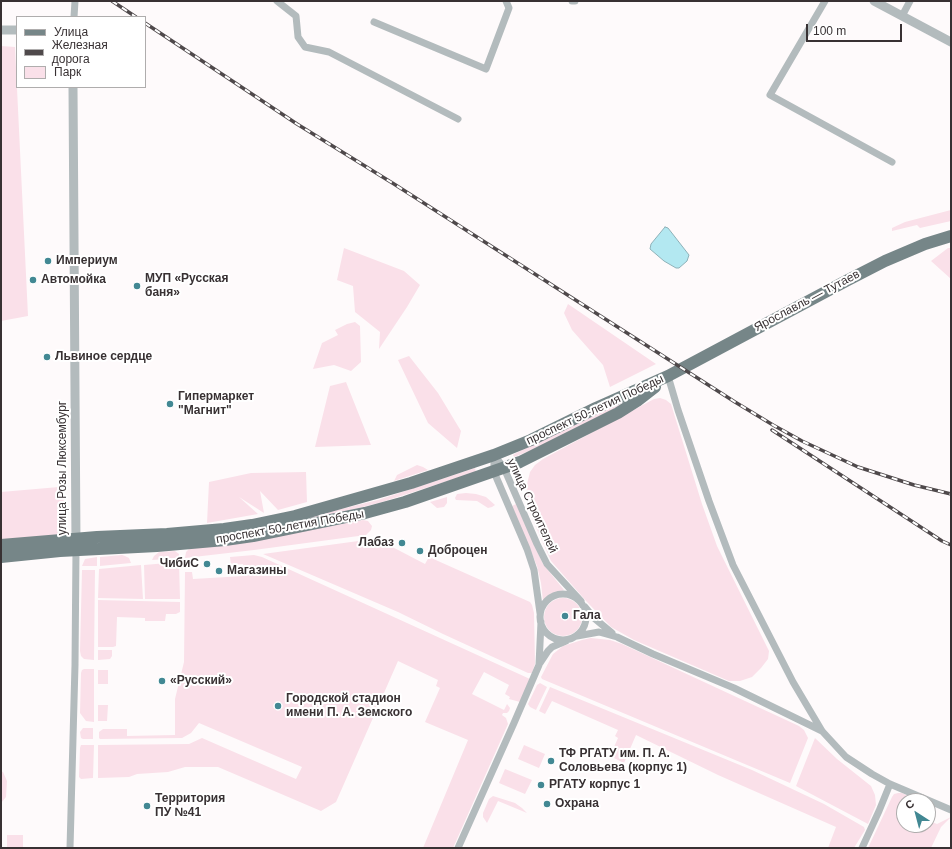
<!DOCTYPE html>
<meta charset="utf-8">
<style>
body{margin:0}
#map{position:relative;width:952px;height:849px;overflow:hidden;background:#fefafb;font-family:Arial,sans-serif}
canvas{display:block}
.frame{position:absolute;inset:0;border:2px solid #383133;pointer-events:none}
.legend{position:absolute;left:16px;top:16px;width:130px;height:72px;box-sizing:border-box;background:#fff;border:1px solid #afadad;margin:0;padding:5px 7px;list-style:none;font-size:12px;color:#383133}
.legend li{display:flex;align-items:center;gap:8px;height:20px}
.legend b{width:20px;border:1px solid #afadad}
.north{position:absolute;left:896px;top:793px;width:40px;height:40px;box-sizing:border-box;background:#fff;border:1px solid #afadad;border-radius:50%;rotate:324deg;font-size:11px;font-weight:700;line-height:16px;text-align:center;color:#383133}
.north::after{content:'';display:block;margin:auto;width:14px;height:18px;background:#428893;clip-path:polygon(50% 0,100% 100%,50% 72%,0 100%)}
.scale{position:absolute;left:806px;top:24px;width:96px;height:18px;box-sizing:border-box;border:2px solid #383133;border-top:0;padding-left:5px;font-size:12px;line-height:14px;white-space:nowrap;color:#383133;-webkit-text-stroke:3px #fff;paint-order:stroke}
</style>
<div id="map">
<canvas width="952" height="849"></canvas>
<div class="frame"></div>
<ul class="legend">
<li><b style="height:5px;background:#768688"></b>Улица</li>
<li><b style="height:5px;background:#4f494b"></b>Железная дорога</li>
<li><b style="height:11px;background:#fae0e9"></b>Парк</li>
</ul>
<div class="north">С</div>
<div class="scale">100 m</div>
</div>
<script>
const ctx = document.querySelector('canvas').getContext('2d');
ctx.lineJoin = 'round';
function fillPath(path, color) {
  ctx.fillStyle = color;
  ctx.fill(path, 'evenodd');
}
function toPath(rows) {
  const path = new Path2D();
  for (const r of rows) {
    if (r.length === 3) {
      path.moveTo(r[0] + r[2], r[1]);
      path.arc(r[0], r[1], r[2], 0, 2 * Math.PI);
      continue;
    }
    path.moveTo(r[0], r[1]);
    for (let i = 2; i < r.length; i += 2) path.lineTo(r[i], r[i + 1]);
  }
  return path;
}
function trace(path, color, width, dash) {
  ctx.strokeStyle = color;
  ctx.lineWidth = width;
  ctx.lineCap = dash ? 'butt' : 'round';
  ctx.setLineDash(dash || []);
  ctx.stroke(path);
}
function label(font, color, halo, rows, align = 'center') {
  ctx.font = font + ' Arial,sans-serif';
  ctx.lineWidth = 4;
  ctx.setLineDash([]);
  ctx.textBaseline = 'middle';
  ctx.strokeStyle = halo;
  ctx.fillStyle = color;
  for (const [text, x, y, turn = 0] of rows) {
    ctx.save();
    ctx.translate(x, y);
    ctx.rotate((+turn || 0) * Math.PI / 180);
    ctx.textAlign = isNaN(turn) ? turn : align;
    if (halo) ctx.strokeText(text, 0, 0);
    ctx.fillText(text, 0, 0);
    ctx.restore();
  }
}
fillPath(toPath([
 [1,46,15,47,28,316,1,321],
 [951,210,951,221,920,228,917,225,892,231,892,228,905,222],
 [344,248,404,271,420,285,407,307,379,349,380,332,355,312,353,286,337,280],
 [948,248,951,248,951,279,931,261],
 [568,304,656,364,610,387,603,365,572,330,564,313],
 [355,322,360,326,361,362,351,371,334,365,313,369,322,343,338,335,335,330,347,324],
 [409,356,438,393,461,431,457,448,428,423,398,360],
 [346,382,371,445,315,447,330,386],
 [660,398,666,400,671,404,702,504,717,546,769,651,768,659,761,668,752,677,740,681,729,681,634,640,611,627,587,602,551,561,531,516,526,498,527,484,530,472,535,465,543,459,654,399],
 [626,400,628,402,535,449,514,457,513,455,516,453],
 [417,465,423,467,428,470,394,481,397,475],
 [475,468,476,472,379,503,297,523,98,545,98,542,296,520,378,500],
 [306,472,307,502,278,510,260,491,264,513,239,497,258,514,207,523,209,482,251,473],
 [59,487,64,489,67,536,1,542,1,492],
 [466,493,476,494,486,497,495,505,492,507,488,508,477,501,456,500,455,498,457,494],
 [447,497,447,503,444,507,437,508,430,502],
 [516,504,543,564,564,590,551,594,543,601,541,583,537,566,512,506],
 [363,520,368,521,372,526,371,530,366,535,254,550,185,558,186,552,190,548,254,540],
 [373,539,377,539,425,564,429,557,530,602,532,605,534,613,535,664,532,673,528,673,443,634,398,612,263,554],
 [175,551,179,554,179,558,152,560,154,556,159,552],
 [122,555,125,556,129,558,131,563,100,566,100,557],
 [254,555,262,557,530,679,520,702,509,699,510,697,505,694,509,685,484,672,472,694,504,710,507,704,510,708,509,711,507,713,503,713,502,715,506,718,508,724,453,848,423,848,468,740,425,722,440,688,436,686,438,680,398,661,336,802,321,811,218,767,185,767,168,772,137,774,129,777,98,778,98,745,189,744,202,738,296,779,302,767,199,723,191,733,182,738,100,739,99,738,99,732,103,729,127,729,127,736,175,735,175,699,184,662,185,572,192,572,193,579,244,576,243,564,231,565,230,557],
 [97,557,97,566,82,566,85,559],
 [179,562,180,599,145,599,144,565],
 [141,565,143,599,98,598,99,569],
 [82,570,95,570,94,660,84,659,81,656,80,651],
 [563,617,19],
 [98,600,180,602,180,612,176,614,166,614,165,621,145,621,145,618,117,617,116,646,113,647,98,647],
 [591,638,610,640,622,644,799,726,804,730,808,738,790,783,542,679,541,677,553,654,563,646,582,640],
 [98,650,112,650,112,656,110,659,98,660],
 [84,669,94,669,94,722,86,721,80,713,81,673,82,670],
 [98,670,108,670,108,684,98,684],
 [540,683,547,687,536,710,530,707,528,704,537,685],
 [550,687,752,770,824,804,864,827,865,830,854,848,828,848,836,827,718,775,636,735,624,763,610,756,618,738,615,736,618,730,552,701,545,714,539,711],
 [98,705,108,705,107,721,98,721],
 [83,728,93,728,93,739,83,739,81,738,80,732],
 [815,738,837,759,871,786,875,795,876,805,868,824,796,786],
 [81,745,94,745,93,778,81,779,79,777,80,748],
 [524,745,545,754,539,768,518,759],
 [505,769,532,780,525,794,499,783],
 [1,771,3,772,7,781,6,797,1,803],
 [898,793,902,793,919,801,904,801,904,825,928,825,928,806,933,817,932,822,937,824,951,817,941,827,931,848,868,848,892,797,894,794],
 [493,796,515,803,522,808,527,813,498,801,487,823,483,817,483,813,489,799],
 [7,835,23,835,23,848,7,848]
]), '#fae0e9');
const water = toPath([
 [665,227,668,228,689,255,687,261,679,268,676,268,664,261,650,249,651,244,665,227]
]);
fillPath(water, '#b3e8f1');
trace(water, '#8eb1b8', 1);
trace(toPath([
 [277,1,296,16,298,37,305,47,329,52,458,119],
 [572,1,575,1],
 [825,1,770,95,892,162],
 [902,16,910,1],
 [74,17,75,1],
 [374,22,486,69,509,8,506,1],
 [668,376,678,410,709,501,733,565,793,682,822,731,846,757,872,774,890,784,951,810],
 [494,455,504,468,537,544,547,564,581,601],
 [494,455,494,472,527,549,534,570,540,613],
 [563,617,23],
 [585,607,594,618,612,633],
 [577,636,599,632,617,637,653,654,734,688,822,731],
 [540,663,548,651,552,647,566,641],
 [70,848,75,665,76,550],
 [458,848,514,723,539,665,541,622],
 [862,848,879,811,890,784]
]), '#b3bbbd', 7);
trace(toPath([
 [874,1,951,42],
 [1,30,17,30],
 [73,87,76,545]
]), '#b3bbbd', 9);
trace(toPath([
 [1,545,97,537,167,534,224,529,252,525,295,516,411,483,494,455,531,440,596,408,668,376,846,281,885,261,925,244,951,236],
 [1,557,60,551,157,546,225,540,253,536,365,513,405,502,520,462,618,413,637,401,655,387]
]), '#768688', 12);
const rail = toPath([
 [112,1,136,17],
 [145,23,297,124,394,184,735,402,773,425,802,441,858,467,914,485,951,494],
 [772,430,942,541,951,545]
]);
trace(rail, '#4f494b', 3.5);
trace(rail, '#fff', 2, [6]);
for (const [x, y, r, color] of [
 [48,261,4,"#428893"],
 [33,280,4,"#428893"],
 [137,286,4,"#428893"],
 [47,357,4,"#428893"],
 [170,404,4,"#428893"],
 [402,543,4,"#428893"],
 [420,551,4,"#428893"],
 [207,564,4,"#428893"],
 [219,571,4,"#428893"],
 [565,616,4,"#428893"],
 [162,681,4,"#428893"],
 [278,706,4,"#428893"],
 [551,761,4,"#428893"],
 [541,785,4,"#428893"],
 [547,804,4,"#428893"],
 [147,806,4,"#428893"]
]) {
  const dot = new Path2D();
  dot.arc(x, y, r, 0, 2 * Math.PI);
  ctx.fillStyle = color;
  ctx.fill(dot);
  trace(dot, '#fff', 1.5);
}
label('bold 12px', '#383133', '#fff', [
 ["Империум",56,261],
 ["МУП «Русская",145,279],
 ["баня»",145,293],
 ["Автомойка",41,280],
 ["Львиное сердце",55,357],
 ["Гипермаркет",178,397],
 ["\"Магнит\"",178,411],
 ["Лабаз",394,543,"right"],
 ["Доброцен",428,551],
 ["ЧибиС",199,564,"right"],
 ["Магазины",227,571],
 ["Гала",573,616],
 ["«Русский»",170,681],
 ["Городской стадион",286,699],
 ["имени П. А. Земского",286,713],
 ["ТФ РГАТУ им. П. А.",559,754],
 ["Соловьева (корпус 1)",559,768],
 ["РГАТУ корпус 1",549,785],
 ["Территория",155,799],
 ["ПУ №41",155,813],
 ["Охрана",555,804]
], 'left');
label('12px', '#383133', '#fff', [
 ["Ярославль — Тутаев",807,301,-28],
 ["проспект 50-летия Победы",595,410,-25],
 ["улица Розы Люксембург",63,468,-90],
 ["улица Строителей",532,506,65],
 ["проспект 50-летия Победы",290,527,-10]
]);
</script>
